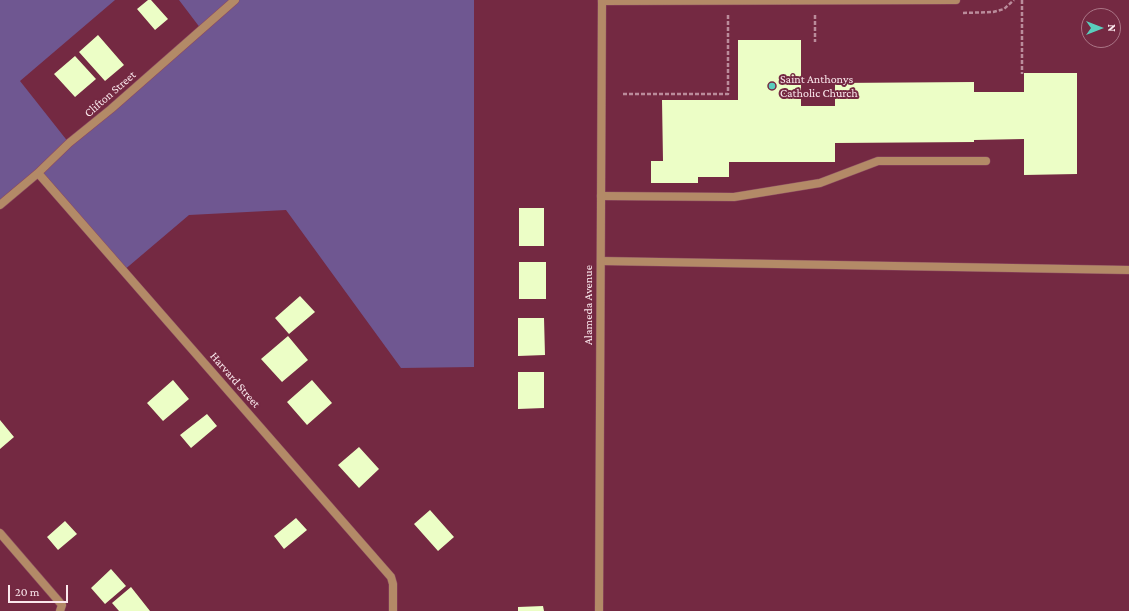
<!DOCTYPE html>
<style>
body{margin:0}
#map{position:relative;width:1129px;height:611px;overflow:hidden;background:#742942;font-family:"Crimson Pro",serif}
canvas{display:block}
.north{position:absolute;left:1081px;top:8px;width:40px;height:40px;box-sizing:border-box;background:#742942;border:1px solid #aa7586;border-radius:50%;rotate:90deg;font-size:11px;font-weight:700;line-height:16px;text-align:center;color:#fbe8ed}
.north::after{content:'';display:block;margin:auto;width:14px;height:18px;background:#5acebd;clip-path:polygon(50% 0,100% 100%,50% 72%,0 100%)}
.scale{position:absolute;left:8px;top:585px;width:60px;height:18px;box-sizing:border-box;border:2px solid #fbe8ed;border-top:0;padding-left:5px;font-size:12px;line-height:14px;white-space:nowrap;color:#fbe8ed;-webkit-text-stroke:3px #742942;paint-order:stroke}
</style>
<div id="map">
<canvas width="1129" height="611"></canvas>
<div class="north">N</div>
<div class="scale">20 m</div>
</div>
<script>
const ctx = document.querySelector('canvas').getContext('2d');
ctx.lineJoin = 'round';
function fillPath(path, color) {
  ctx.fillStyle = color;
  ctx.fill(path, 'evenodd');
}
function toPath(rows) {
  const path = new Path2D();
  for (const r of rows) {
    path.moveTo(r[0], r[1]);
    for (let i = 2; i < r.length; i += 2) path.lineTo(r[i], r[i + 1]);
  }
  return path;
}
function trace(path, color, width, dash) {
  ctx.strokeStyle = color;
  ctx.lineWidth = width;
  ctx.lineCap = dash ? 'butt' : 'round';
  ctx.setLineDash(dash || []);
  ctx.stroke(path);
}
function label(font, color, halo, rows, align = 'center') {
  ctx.font = font + ' "Crimson Pro",serif';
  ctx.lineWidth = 4;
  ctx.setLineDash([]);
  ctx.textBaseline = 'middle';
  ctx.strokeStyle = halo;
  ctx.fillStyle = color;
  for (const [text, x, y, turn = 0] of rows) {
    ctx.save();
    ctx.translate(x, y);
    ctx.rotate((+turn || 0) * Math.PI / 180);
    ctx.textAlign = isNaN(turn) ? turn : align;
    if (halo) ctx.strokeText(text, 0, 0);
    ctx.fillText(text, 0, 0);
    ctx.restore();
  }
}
fillPath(toPath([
 [0,0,115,0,20,81,69,143,201,29,179,0,474,0,474,367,401,368,286,210,189,215,123,271,38,173,0,205]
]), '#6f5791');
fillPath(toPath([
 [148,0,151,0,168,19,155,30,137,9],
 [98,35,124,65,105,81,79,52],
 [738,40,801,40,801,106,835,106,835,83,974,82,974,92,1024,92,1024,73,1077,73,1077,174,1024,175,1024,139,974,140,974,142,835,143,835,162,729,162,729,177,698,177,698,183,651,183,651,161,663,161,662,100,738,100],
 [75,56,96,79,75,97,54,74],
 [519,208,544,208,544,246,519,246],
 [519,262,546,262,546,299,519,299],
 [300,296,315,312,289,334,275,318],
 [518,318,544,318,545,355,518,356],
 [288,336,308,360,282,382,261,359],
 [518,372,544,372,544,408,518,409],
 [173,380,189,399,163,421,147,403],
 [312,380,332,403,307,425,287,402],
 [207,414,217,426,191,448,180,435],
 [0,420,14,437,0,449],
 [359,447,379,469,359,488,338,465],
 [430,510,454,537,438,551,414,524],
 [296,518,307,530,284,549,274,536],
 [65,521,77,534,58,550,47,537],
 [111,569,126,586,105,604,91,588],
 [131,587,150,611,119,611,112,603],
 [543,606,544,611,518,611,518,607]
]), '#ecfec6');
const service = toPath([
 [602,1,956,0],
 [601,196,734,197,820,183,878,161,986,161],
 [601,261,1129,270]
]);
const minor = toPath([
 [38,173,391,577,393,584,393,611],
 [0,205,38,173,69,143,111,109,235,0],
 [0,533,62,605,60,611],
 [599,611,602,0]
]);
trace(service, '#8c4b61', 9);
trace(minor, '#8c4b61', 9);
trace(toPath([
 [1022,0,1022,74],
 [963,13,993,12,1004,9,1014,0],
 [815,15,815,42],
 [623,94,728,94,728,14]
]), '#ba8c9b', 2.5, [4, 2]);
trace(service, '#b38a67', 8);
trace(minor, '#b38a67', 8);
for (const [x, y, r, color] of [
 [772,86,4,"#5acebd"]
]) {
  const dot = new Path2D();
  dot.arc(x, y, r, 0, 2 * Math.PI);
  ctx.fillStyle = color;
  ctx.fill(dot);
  trace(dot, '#742942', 1.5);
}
label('12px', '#fbe8ed', '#742942', [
 ["Saint Anthonys",780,79],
 ["Catholic Church",780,93]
], 'left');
label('12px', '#fbe8ed', '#742942', [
 ["Clifton Street",110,94,-41],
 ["Alameda Avenue",588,305,-90],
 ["Harvard Street",235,380,49]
]);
</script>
